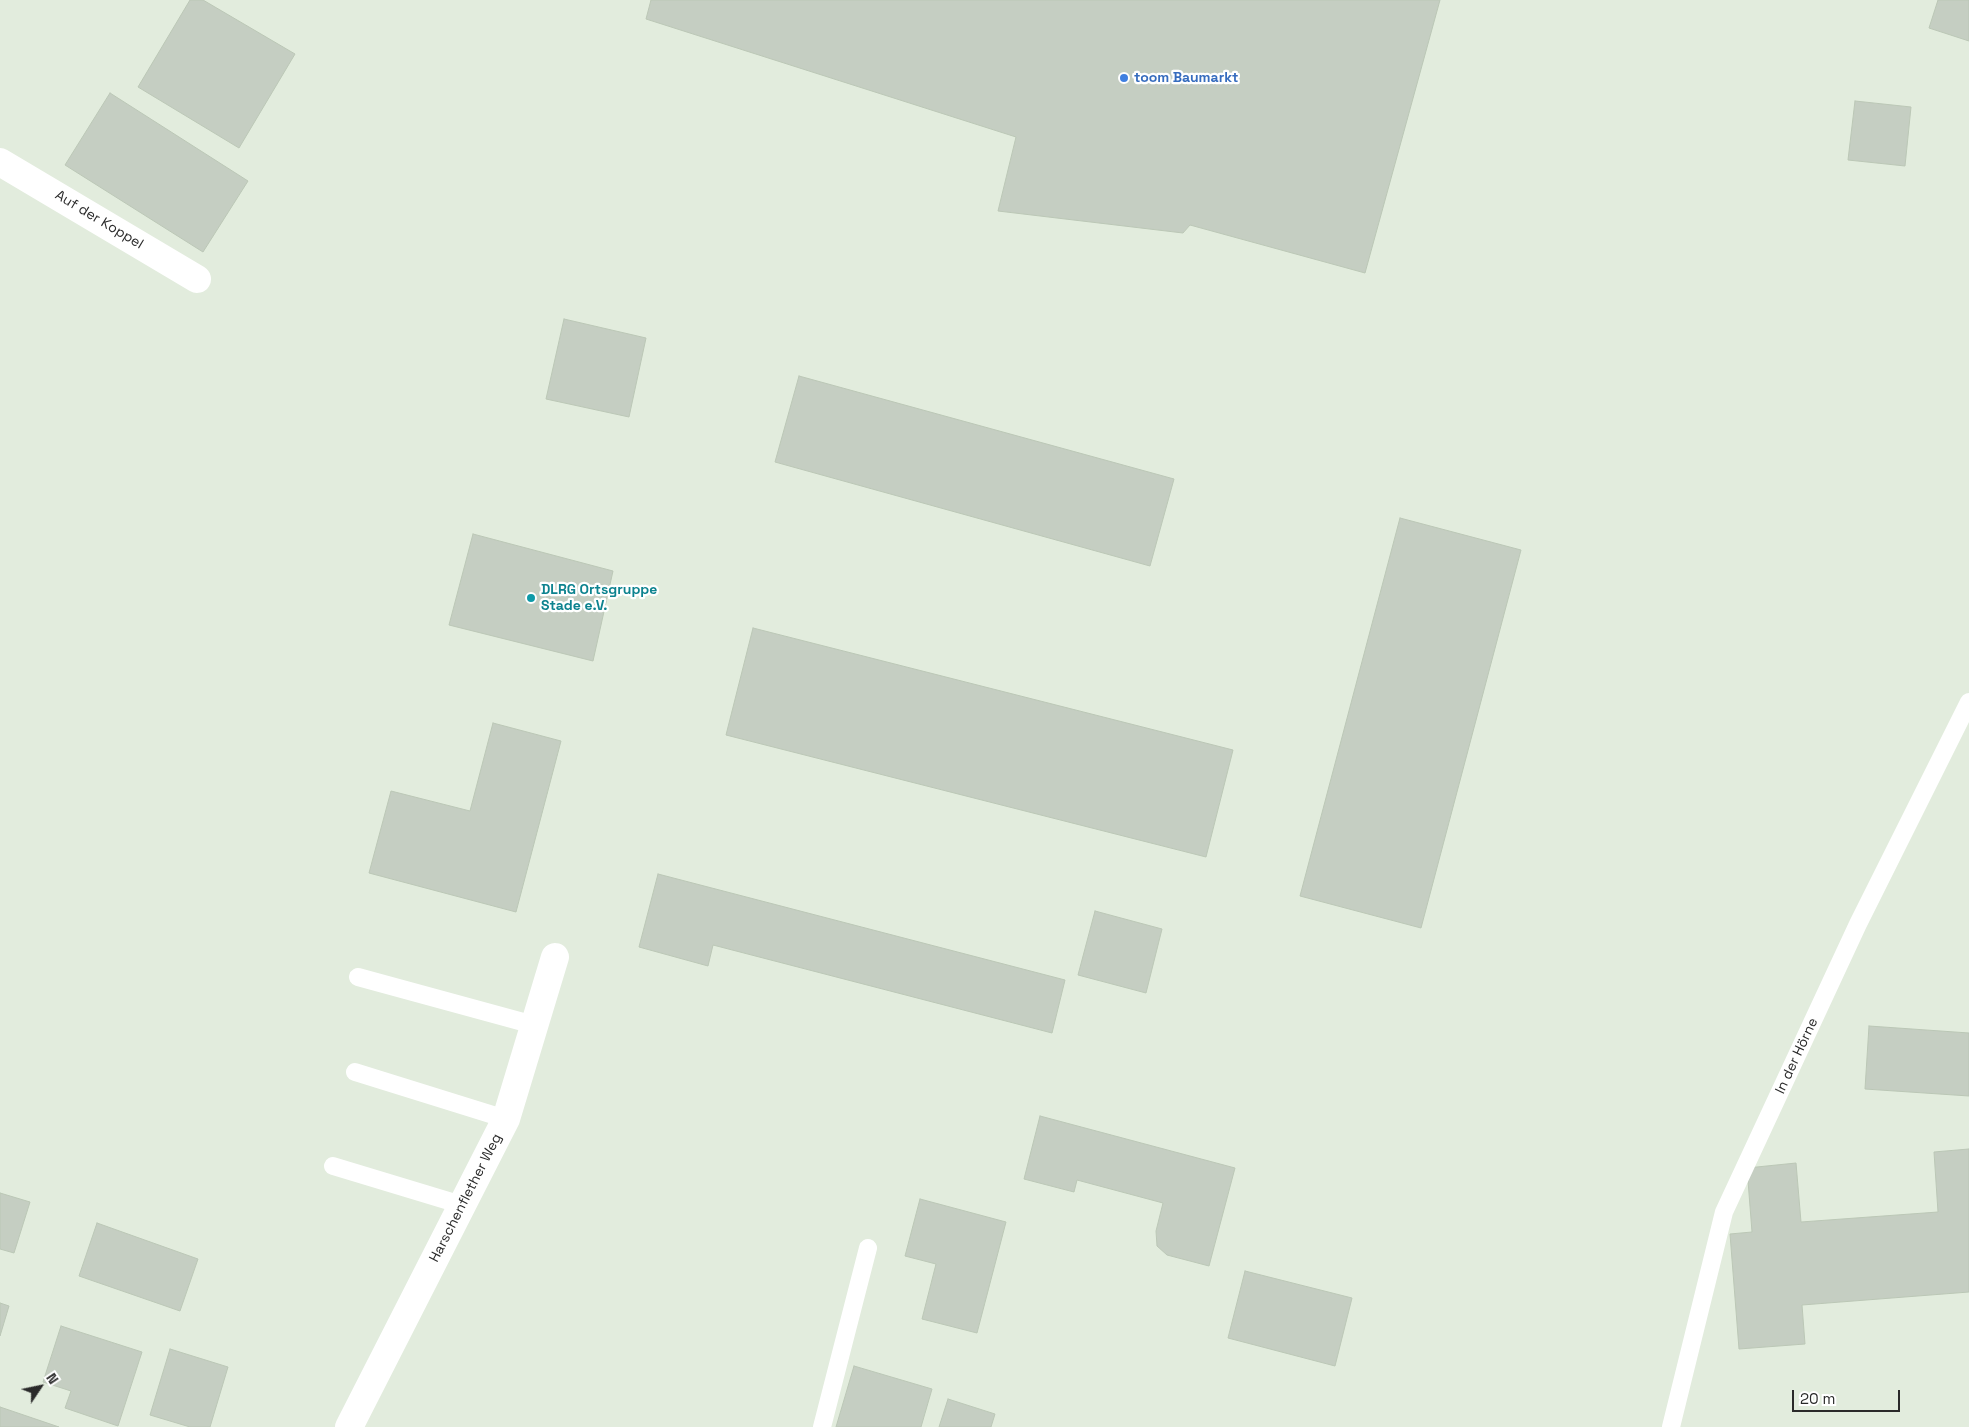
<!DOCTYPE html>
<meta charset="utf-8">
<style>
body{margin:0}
#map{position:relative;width:1969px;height:1427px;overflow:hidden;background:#e2ecdd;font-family:"Space Grotesk",sans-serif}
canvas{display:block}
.north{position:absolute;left:15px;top:1362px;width:50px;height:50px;-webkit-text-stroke:4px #fff;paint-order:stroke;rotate:56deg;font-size:14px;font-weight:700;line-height:20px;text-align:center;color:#2a2a2a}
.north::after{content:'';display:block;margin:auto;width:18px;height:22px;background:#2a2a2a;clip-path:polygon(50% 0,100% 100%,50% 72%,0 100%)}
.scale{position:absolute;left:1792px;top:1390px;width:108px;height:22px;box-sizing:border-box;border:2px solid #2a2a2a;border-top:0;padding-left:6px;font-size:15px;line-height:18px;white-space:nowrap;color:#2a2a2a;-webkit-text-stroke:4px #fff;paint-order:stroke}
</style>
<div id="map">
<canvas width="1969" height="1427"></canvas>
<div class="north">N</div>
<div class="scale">20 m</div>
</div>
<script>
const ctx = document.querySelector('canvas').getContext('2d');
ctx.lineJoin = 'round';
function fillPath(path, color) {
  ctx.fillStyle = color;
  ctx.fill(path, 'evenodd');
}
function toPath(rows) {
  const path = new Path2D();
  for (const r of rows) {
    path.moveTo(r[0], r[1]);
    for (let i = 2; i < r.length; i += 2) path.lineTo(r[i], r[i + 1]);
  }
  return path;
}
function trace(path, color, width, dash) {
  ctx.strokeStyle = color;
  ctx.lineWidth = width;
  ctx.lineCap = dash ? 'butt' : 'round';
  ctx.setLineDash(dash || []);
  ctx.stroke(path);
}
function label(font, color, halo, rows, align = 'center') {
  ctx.font = font + ' "Space Grotesk",sans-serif';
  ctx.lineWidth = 4.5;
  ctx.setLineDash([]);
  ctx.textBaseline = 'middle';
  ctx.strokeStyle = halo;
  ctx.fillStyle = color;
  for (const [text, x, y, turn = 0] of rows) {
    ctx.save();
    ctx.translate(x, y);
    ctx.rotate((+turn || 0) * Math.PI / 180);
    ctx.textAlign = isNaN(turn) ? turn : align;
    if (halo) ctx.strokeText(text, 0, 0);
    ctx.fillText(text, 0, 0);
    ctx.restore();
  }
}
const building = toPath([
 [190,0,203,0,295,54,239,148,138,87,190,0],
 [651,0,1440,0,1365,273,1190,225,1183,233,998,211,1016,137,646,19,651,0],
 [1938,0,1969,0,1969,41,1929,28,1938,0],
 [110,93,248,181,203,252,65,165,110,93],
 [1855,101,1911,107,1905,166,1848,160,1855,101],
 [564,319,646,338,629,417,546,399,564,319],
 [799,376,1174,479,1150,566,775,462,799,376],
 [1400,518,1521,550,1421,928,1300,896,1400,518],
 [473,534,613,571,593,661,449,625,473,534],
 [753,628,1233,750,1206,857,726,735,753,628],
 [493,723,561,741,516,912,369,873,391,791,470,811,493,723],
 [658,874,1065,980,1052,1033,713,945,708,966,639,947,658,874],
 [1095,911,1162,929,1146,993,1078,975,1095,911],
 [1869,1026,1969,1033,1969,1096,1865,1089,1869,1026],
 [1040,1116,1235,1168,1209,1266,1167,1255,1157,1246,1156,1231,1163,1203,1077,1180,1074,1192,1024,1179,1040,1116],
 [1969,1149,1969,1292,1802,1305,1805,1344,1739,1349,1730,1234,1752,1232,1747,1168,1796,1163,1801,1222,1938,1212,1934,1152,1969,1149],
 [0,1193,30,1202,14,1253,0,1249,0,1193],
 [920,1199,1006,1222,977,1333,922,1319,936,1264,905,1256,920,1199],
 [97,1223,198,1259,180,1311,79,1276,97,1223],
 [1245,1271,1352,1298,1335,1366,1228,1338,1245,1271],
 [0,1303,9,1306,0,1336,0,1303],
 [61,1326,142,1352,118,1426,65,1408,71,1391,43,1382,61,1326],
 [170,1349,228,1367,210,1427,190,1427,150,1415,170,1349],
 [854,1366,932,1389,921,1427,836,1427,854,1366],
 [948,1399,995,1414,991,1427,939,1427,948,1399],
 [0,1407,59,1427,0,1427,0,1407]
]);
fillPath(building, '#c5cec2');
trace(building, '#bbc7b6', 1);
trace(toPath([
 [358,977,534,1025],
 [355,1072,506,1119],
 [333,1166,462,1205],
 [822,1427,868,1248],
 [1671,1427,1724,1212,1858,924,1969,702]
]), '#fff', 18);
trace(toPath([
 [0,162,197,279],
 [349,1427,506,1119,555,957]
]), '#fff', 28);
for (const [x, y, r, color] of [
 [1124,78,5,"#3f7fe0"],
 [531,598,5,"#0f9aa8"]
]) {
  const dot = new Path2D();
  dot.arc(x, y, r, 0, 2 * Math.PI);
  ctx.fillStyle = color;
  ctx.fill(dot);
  trace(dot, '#fff', 2);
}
label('bold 14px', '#366cbe', '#fff', [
 ["toom Baumarkt",1134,78]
], 'left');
label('14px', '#2a2a2a', '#fff', [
 ["Auf der Koppel",99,220,31],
 ["In der Hörne",1797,1056,-65],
 ["Harschenflether Weg",466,1198,-63]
]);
label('bold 14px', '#0d838f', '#fff', [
 ["DLRG Ortsgruppe",541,590],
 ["Stade e.V.",541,606]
], 'left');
</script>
